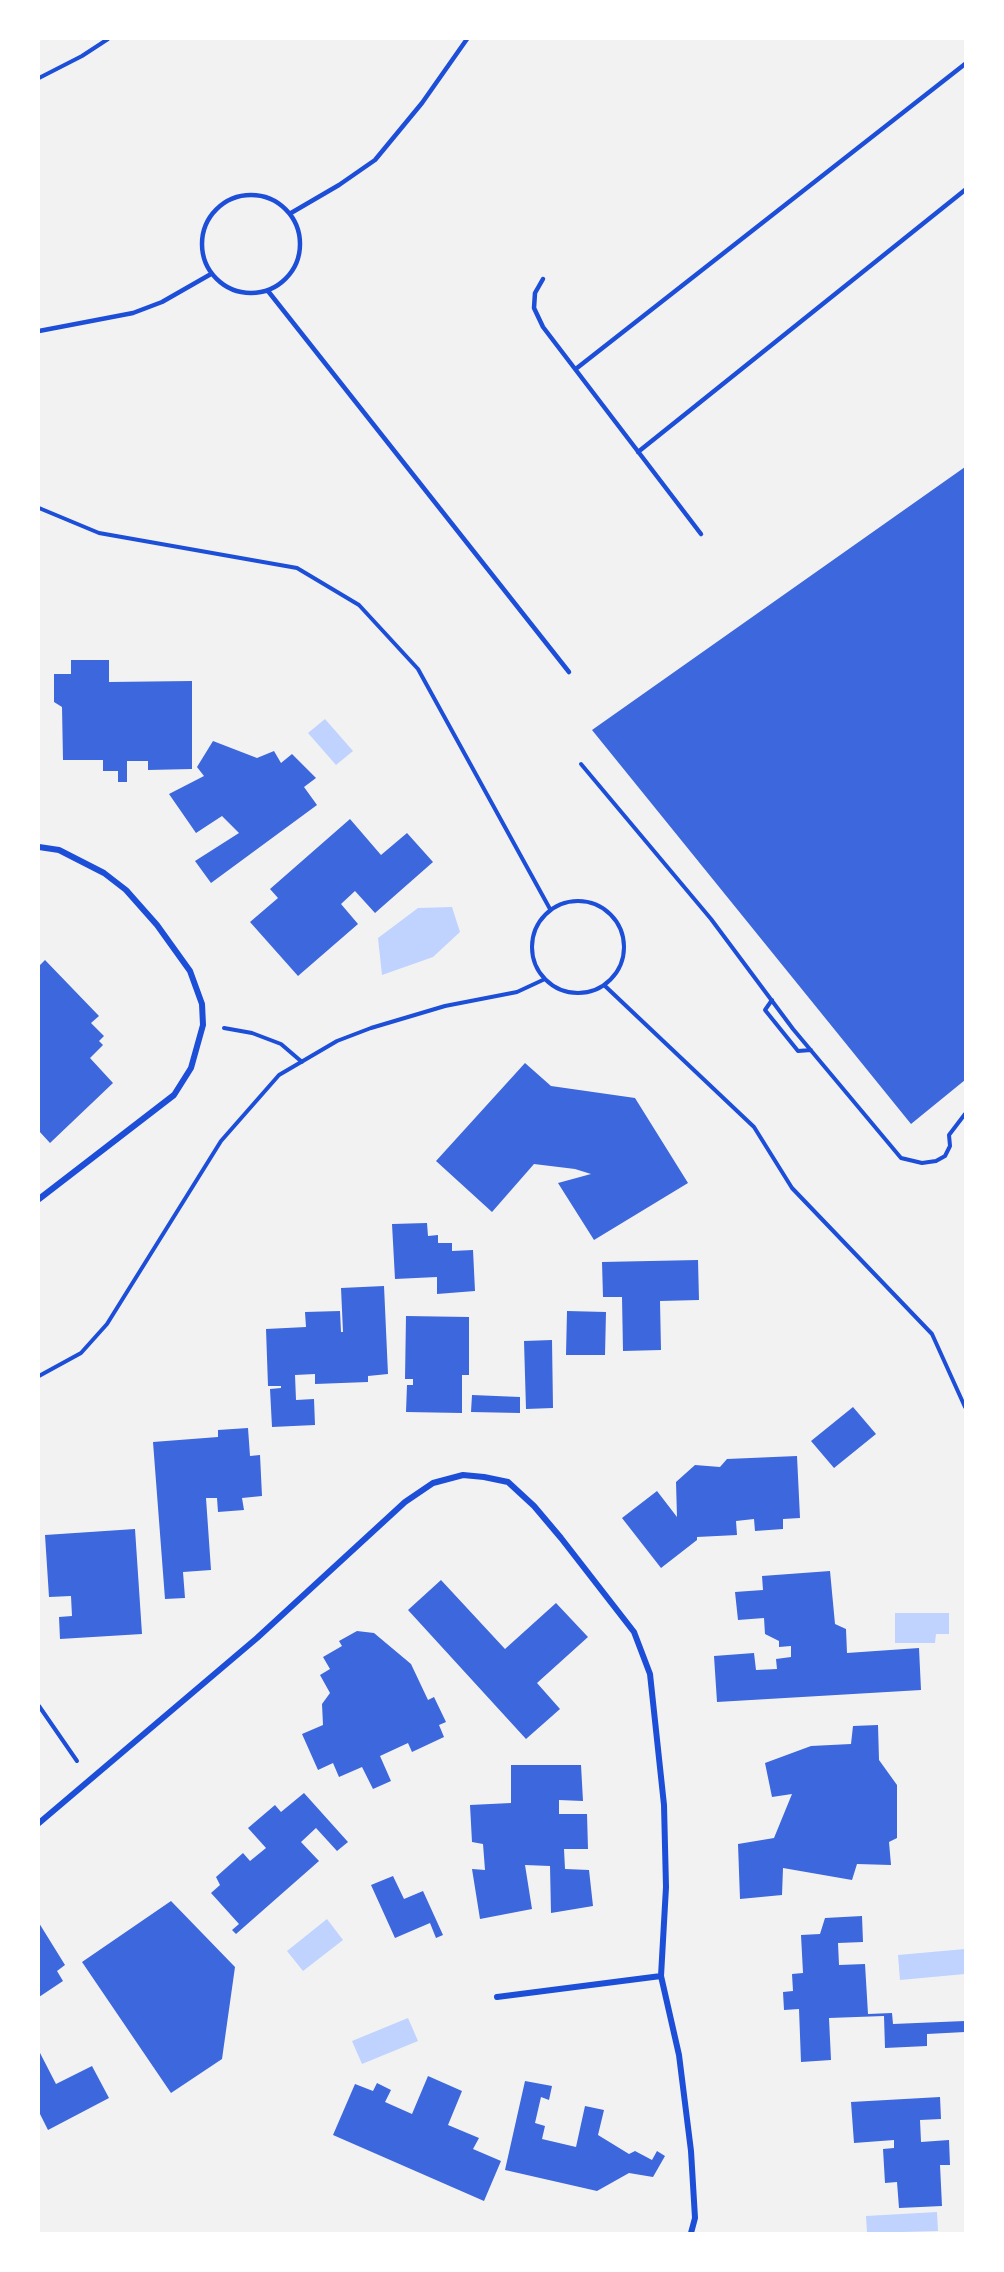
<!DOCTYPE html>
<style>
body{margin:0}
#map{position:relative;width:1004px;height:2272px;overflow:hidden;background:#f2f2f2;font-family:"Archivo Narrow",sans-serif}
canvas{display:block}
.frame{position:absolute;inset:0;border:40px solid #fff;pointer-events:none}
</style>
<div id="map">
<canvas width="1004" height="2272"></canvas>
<div class="frame"></div>
</div>
<script>
const ctx = document.querySelector('canvas').getContext('2d');
ctx.lineJoin = 'round';
function fillPath(path, color) {
  ctx.fillStyle = color;
  ctx.fill(path, 'evenodd');
}
function toPath(rows) {
  const path = new Path2D();
  for (const r of rows) {
    if (r.length === 3) {
      path.moveTo(r[0] + r[2], r[1]);
      path.arc(r[0], r[1], r[2], 0, 2 * Math.PI);
      continue;
    }
    path.moveTo(r[0], r[1]);
    for (let i = 2; i < r.length; i += 2) path.lineTo(r[i], r[i + 1]);
  }
  return path;
}
function trace(path, color, width, dash) {
  ctx.strokeStyle = color;
  ctx.lineWidth = width;
  ctx.lineCap = dash ? 'butt' : 'round';
  ctx.setLineDash(dash || []);
  ctx.stroke(path);
}
fillPath(toPath([
 [325,719,353,751,336,765,308,733],
 [452,907,460,932,433,957,382,975,378,938,418,908],
 [895,1613,949,1613,949,1634,936,1634,935,1643,895,1643],
 [327,1919,343,1940,303,1971,287,1951],
 [965,1949,965,1974,900,1980,898,1955],
 [408,2018,418,2041,362,2064,352,2041],
 [937,2212,938,2231,867,2233,866,2216]
]), '#bfd3fe');
fillPath(toPath([
 [965,467,965,1080,911,1124,592,730],
 [71,660,109,660,109,682,192,681,192,769,148,770,148,761,127,761,127,782,118,782,118,771,103,771,103,760,63,760,62,707,54,702,54,674,71,674],
 [213,741,257,758,274,751,281,763,292,754,316,778,304,787,317,805,211,883,195,861,239,833,222,816,196,833,169,794,204,776,197,767],
 [350,819,381,855,407,833,433,862,375,913,355,891,341,904,358,924,298,976,250,922,278,898,270,889],
 [45,960,99,1016,91,1023,104,1036,99,1041,103,1045,90,1058,113,1083,50,1143,39,1131,39,966],
 [525,1063,551,1086,635,1098,688,1183,594,1240,558,1183,591,1174,575,1169,534,1164,492,1212,436,1161],
 [427,1223,428,1236,438,1235,438,1243,452,1243,452,1251,473,1250,475,1291,437,1294,437,1277,395,1279,392,1224],
 [698,1260,699,1300,660,1301,661,1350,623,1351,622,1297,603,1297,602,1262],
 [384,1286,388,1374,368,1376,368,1382,315,1384,315,1374,295,1375,296,1400,314,1399,315,1425,272,1427,270,1389,281,1388,281,1386,268,1386,266,1329,306,1327,305,1312,340,1311,341,1332,343,1332,341,1288],
 [567,1311,606,1312,605,1355,566,1355],
 [406,1316,469,1317,469,1375,462,1375,462,1413,406,1412,407,1385,413,1385,413,1379,405,1379],
 [552,1340,553,1408,526,1409,524,1341],
 [472,1395,520,1397,520,1413,471,1412],
 [853,1407,876,1434,834,1468,811,1441],
 [248,1428,250,1456,260,1455,262,1496,242,1498,244,1510,218,1512,217,1498,206,1498,211,1570,183,1572,185,1598,165,1599,153,1442,218,1437,218,1430],
 [797,1456,800,1518,783,1519,783,1529,755,1531,754,1519,736,1521,737,1535,697,1537,697,1540,661,1568,622,1518,657,1491,677,1517,676,1482,695,1465,720,1467,727,1459],
 [135,1529,142,1634,60,1639,59,1617,72,1616,71,1596,49,1597,45,1535],
 [830,1571,835,1624,846,1629,847,1653,919,1648,921,1690,717,1702,714,1656,754,1653,756,1670,777,1669,776,1659,791,1657,791,1646,779,1647,779,1641,765,1634,764,1618,738,1620,735,1592,763,1590,762,1576],
 [441,1580,505,1649,556,1603,588,1637,537,1683,560,1709,526,1739,408,1610],
 [357,1631,374,1633,411,1664,428,1700,434,1697,446,1722,439,1725,444,1737,412,1752,408,1743,380,1756,391,1781,373,1789,362,1767,339,1777,333,1763,318,1770,302,1734,323,1725,322,1704,330,1693,320,1675,330,1669,323,1657,342,1646,339,1641],
 [878,1725,879,1760,897,1785,897,1838,889,1842,891,1865,857,1864,852,1880,783,1868,782,1895,740,1899,738,1844,774,1838,792,1794,772,1797,765,1763,811,1746,851,1744,853,1726],
 [511,1765,581,1765,583,1801,559,1800,559,1814,587,1814,588,1849,564,1849,565,1869,589,1870,593,1906,551,1913,550,1866,525,1865,532,1909,480,1919,472,1869,485,1870,483,1844,472,1842,470,1805,511,1803],
 [304,1793,348,1842,337,1851,316,1828,301,1842,319,1861,236,1934,232,1930,239,1924,211,1893,220,1885,216,1877,243,1853,250,1861,266,1848,248,1828,275,1805,281,1812],
 [393,1876,404,1899,423,1891,443,1935,436,1938,430,1923,395,1938,371,1885],
 [171,1901,235,1967,222,2059,171,2093,82,1962],
 [862,1916,863,1942,838,1943,839,1965,865,1964,868,2014,892,2013,893,2024,965,2021,965,2032,927,2034,927,2046,885,2048,884,2016,829,2018,831,2060,801,2062,799,2009,784,2010,783,1992,793,1991,792,1974,803,1973,801,1935,820,1934,825,1918],
 [39,1923,65,1965,57,1971,63,1981,39,1997],
 [39,2051,56,2084,92,2066,109,2098,48,2130,39,2112],
 [428,2076,462,2091,448,2125,479,2138,473,2149,501,2161,484,2201,333,2135,355,2084,373,2091,377,2083,391,2090,385,2102,412,2114],
 [525,2081,552,2086,549,2100,541,2097,535,2123,545,2126,542,2139,576,2147,585,2106,604,2110,598,2135,629,2154,635,2151,652,2160,657,2151,665,2156,653,2177,629,2173,597,2191,505,2170],
 [940,2097,941,2119,920,2120,921,2142,949,2140,950,2165,940,2165,942,2206,899,2208,897,2182,885,2183,883,2149,894,2148,894,2140,854,2143,851,2102]
]), '#3d67dc');
trace(toPath([
 [39,78,82,56,108,39],
 [39,508,99,533,297,568,359,605,418,669,550,909],
 [581,764,711,919,793,1029,901,1158,922,1163,936,1161,945,1156,950,1146,949,1135,965,1114],
 [578,947,46],
 [604,985,754,1127,792,1188,932,1334,965,1407],
 [772,1000,765,1010,798,1051,811,1050],
 [224,1028,252,1033,281,1044,302,1062],
 [39,1376,81,1353,107,1324,221,1141,279,1075,337,1041,371,1028,445,1006,517,992,545,979],
 [39,1706,77,1761]
]), '#1d4ed8', 4);
trace(toPath([
 [251,244,49],
 [291,213,339,185,375,160,422,103,467,39],
 [543,279,535,293,534,308,543,327,701,534],
 [268,291,569,672],
 [39,331,133,313,162,302,211,274],
 [577,368,965,64],
 [638,452,965,190]
]), '#1d4ed8', 4.5);
trace(toPath([
 [39,847,59,850,104,873,126,890,157,925,190,971,202,1004,203,1025,191,1068,174,1095,39,1199],
 [39,1823,257,1638,405,1502,433,1483,463,1475,484,1477,508,1482,534,1506,561,1538,634,1632,650,1674,664,1805,666,1887,661,1976,679,2055,691,2151,695,2218,691,2233],
 [497,1997,661,1976]
]), '#1d4ed8', 6);
</script>
